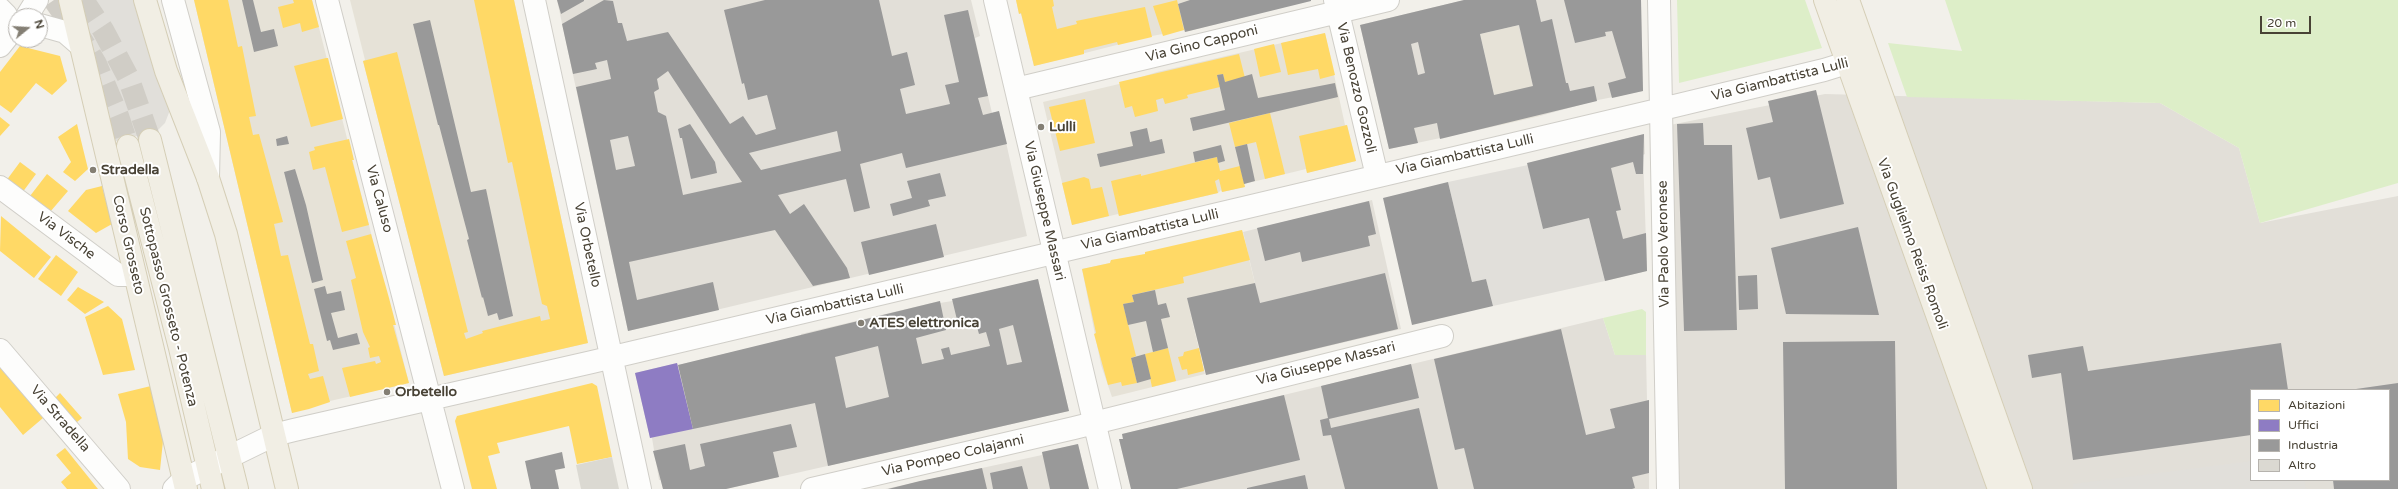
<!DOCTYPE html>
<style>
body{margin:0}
#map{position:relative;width:2398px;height:489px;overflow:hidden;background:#f2f0ea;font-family:"Varela Round",sans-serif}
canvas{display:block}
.legend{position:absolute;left:2250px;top:389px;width:140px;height:92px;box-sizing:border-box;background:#fff;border:1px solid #b6b3ae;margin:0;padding:5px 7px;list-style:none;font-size:12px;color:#484235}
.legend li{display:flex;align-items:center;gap:8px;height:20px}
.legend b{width:20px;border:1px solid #b6b3ae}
.north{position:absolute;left:8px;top:8px;width:40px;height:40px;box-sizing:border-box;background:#fff;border:1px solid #b6b3ae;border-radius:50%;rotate:72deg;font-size:11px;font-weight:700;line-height:16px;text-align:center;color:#484235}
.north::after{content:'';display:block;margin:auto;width:14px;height:18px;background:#847f74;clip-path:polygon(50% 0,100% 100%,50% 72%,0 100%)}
.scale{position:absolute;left:2260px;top:16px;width:51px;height:18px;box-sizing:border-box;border:2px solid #484235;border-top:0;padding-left:5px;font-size:12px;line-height:14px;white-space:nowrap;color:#484235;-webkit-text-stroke:3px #fff;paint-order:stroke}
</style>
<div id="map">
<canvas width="2398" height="489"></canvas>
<ul class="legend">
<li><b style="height:11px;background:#ffd966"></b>Abitazioni</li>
<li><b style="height:11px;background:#8e7cc3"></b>Uffici</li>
<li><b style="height:11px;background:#999"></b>Industria</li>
<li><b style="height:11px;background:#dbd9d2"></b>Altro</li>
</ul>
<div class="north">N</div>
<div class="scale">20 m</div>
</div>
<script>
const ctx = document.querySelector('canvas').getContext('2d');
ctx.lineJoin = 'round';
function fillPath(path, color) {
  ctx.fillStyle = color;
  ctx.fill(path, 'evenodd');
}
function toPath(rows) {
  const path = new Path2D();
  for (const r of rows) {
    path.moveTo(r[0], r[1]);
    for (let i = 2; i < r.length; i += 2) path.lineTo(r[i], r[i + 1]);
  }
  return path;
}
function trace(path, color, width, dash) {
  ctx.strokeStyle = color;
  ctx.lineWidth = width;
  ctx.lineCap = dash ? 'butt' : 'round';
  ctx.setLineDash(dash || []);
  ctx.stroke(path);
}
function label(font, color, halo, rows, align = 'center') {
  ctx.font = font + ' "Varela Round",sans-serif';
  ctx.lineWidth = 4;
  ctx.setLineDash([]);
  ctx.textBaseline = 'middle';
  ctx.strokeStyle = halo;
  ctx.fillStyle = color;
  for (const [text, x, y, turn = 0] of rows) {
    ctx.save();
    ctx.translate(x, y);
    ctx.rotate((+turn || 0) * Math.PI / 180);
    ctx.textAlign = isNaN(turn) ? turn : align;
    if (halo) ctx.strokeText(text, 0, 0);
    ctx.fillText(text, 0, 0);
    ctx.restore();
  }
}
fillPath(toPath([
 [194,0,312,0,409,383,330,401,292,413],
 [350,0,514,0,588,343,444,376,363,61,365,60],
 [1016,0,1212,0,1217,24,1185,32,1184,30,1152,36,1034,66,1021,14,1019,14],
 [1519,25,1540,116,1501,125,1480,34],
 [1325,33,1345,125,1347,125,1356,161,1307,173,1306,169,1244,184,1245,187,1222,192,1221,190,1218,193,1119,216,1118,214,1072,225,1043,102,1119,84,1157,72],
 [1242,230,1258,296,1190,312,1205,374,1112,397,1101,365,1082,269,1110,263,1111,260,1122,260]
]), '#e6e2d7');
fillPath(toPath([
 [557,0,971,0,980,36,975,38,988,96,992,113,999,111,1027,236,628,331],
 [1464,0,1641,0,1643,91,1598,100,1540,116,1518,25,1480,34,1501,125,1389,149,1360,25],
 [1825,94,2160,103,2239,148,2260,223,2398,196,2398,489,1671,489,1670,125],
 [2251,390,2389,390,2389,480,2251,480],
 [1644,134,1645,154,1643,155,1647,271,1605,281,1589,218,1543,229,1600,145],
 [1372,200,1401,329,1206,375,1190,312,1258,296,1243,232],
 [1038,279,1069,411,726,489,663,489,661,480,659,480,652,438,650,438,635,373,677,363,678,365,801,336,801,334,940,301,940,303,952,301],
 [1603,318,1615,355,1646,355,1647,400,1649,400,1649,489,1131,489,1119,439,1123,439,1122,434],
 [1078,444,1089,489,885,489,1042,455,1042,452]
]), '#e2dfd8');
fillPath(toPath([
 [1677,0,1805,0,1822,48,1679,83],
 [1945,0,2398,0,2398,183,2260,223,2239,148,2160,103,1907,97,1888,43,1962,51],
 [1642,309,1646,312,1646,355,1615,355,1603,318]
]), '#ddeec8');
fillPath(toPath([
 [80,0,142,0,170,110,165,123,157,131,114,142],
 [1528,165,1543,229,1589,218,1605,281,1493,306,1486,279,1472,282,1448,182],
 [2251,461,2251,480,2304,480,2306,489,2073,489,2073,484]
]), '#e1dfda');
fillPath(toPath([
 [194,0,228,0,238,47,242,46,256,116,249,117,253,135,259,134,283,222,274,224,281,256,288,255,310,344,313,344,319,371,308,374,310,379,323,376,330,402,309,409,292,413],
 [293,0,312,0,319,27,302,32,300,23,283,28,278,7,294,3],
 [474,0,514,0,588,343,444,376,363,61,397,52,468,332,464,333,466,339,483,333,482,331,540,316,541,321,550,319,547,306,542,304,512,162,508,163],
 [1016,0,1053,0,1054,6,1052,7,1057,29,1077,24,1076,21,1145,7,1152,37,1118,45,1117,42,1084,50,1084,54,1034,66,1021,13,1019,14],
 [1177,0,1184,30,1163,36,1153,6],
 [1325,33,1335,75,1320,79,1318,69,1288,75,1281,43],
 [1274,44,1281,72,1260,77,1254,49],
 [20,46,60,56,67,81,52,95,36,83,11,113,0,105,0,72],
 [1239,54,1245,78,1225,82,1223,74,1217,75,1220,87,1187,95,1188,98,1165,104,1163,98,1156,100,1158,111,1135,117,1132,106,1125,108,1119,82],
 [326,58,328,58,343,119,311,127,294,66],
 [1085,99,1095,143,1060,151,1049,107],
 [1270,113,1285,174,1265,179,1256,142,1235,147,1229,123],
 [0,117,10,125,0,136],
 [77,124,88,169,75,181,63,172,71,162,58,137],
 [1347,125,1356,161,1307,173,1299,136],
 [349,139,354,160,352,160,369,225,342,232,325,167,313,170,309,152,315,150,314,147],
 [1217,157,1220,171,1240,166,1245,187,1222,192,1219,179,1215,181,1218,193,1119,216,1111,181,1141,174,1141,176],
 [20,162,36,174,22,193,6,181],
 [47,174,68,191,50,212,30,196],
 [1084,177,1089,179,1091,189,1102,187,1109,216,1072,225,1062,183],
 [102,186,112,224,96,233,68,211,86,190],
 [1,216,51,257,34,278,0,251],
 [1242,230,1250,260,1183,277,1184,283,1132,295,1134,302,1123,304,1136,356,1131,358,1137,383,1122,386,1121,382,1108,385,1094,334,1096,333,1082,269,1110,263,1111,260,1145,254,1145,252],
 [371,234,389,298,396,325,393,325,409,383,350,397,342,368,375,361,376,364,381,362,379,356,370,358,368,348,370,347,363,332,351,280,356,278,346,241],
 [56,255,78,272,61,296,38,279],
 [78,287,104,302,85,314,67,300],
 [108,306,122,319,135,370,103,375,85,317],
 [1168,348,1176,381,1152,387,1145,354],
 [1199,348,1204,371,1188,375,1187,369,1182,370,1178,357,1183,356,1184,352],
 [0,366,43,418,23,435,0,407],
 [592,383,597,386,612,457,577,464,569,426,497,443,500,453,488,456,497,489,472,489,455,421,457,416],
 [155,385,163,441,160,470,140,467,128,459,126,422,118,394],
 [60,393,82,418,72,426,51,402],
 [65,448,98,489,67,489,61,482,71,473,56,455]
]), '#ffd966');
fillPath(toPath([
 [677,363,693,429,650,438,635,373]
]), '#8e7cc3');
fillPath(toPath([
 [242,0,253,0,261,32,274,29,278,46,254,52],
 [557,0,584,0,584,1,561,14],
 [604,0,613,1,618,23,622,23,627,41,668,32,730,124,743,116,756,135,776,129,767,95,748,100,744,83,742,84,724,10,765,0,879,0,892,56,907,52,915,85,900,89,906,114,950,104,945,85,959,82,944,15,968,10,988,96,978,98,983,115,999,111,1007,144,906,168,902,153,860,164,870,208,854,212,846,179,778,195,790,214,804,204,847,268,850,278,813,286,775,230,629,262,637,300,713,282,719,310,628,331,576,87,611,79,607,60,595,63,597,69,573,74,562,24],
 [668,71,724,156,742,182,683,195,666,116,658,112,654,92,659,89,657,79],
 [837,131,841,151,761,170,749,153],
 [628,136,635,166,616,170,610,140],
 [1190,0,1311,0,1311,1,1185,32,1178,4],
 [1464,0,1536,0,1541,22,1552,19,1566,83,1568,83,1570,91,1594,86,1597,101,1440,139,1437,123,1414,128,1418,143,1389,149,1360,25],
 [1519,25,1533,86,1494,95,1480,34],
 [1418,42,1425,73,1418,75,1411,44],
 [1564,0,1641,0,1643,91,1612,98,1608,83,1626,78,1612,31,1605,32,1606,36,1575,43],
 [430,20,471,192,486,189,513,316,499,320,497,313,488,316,483,297,482,298,467,240,469,239,461,209,439,125,438,125,413,24],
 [1223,74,1225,82,1252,74,1258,98,1335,83,1338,97,1193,131,1190,118,1225,110,1217,75],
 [1816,90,1844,204,1780,219,1770,177,1758,180,1746,128,1773,122,1768,101],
 [1703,123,1704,145,1732,145,1737,330,1684,331,1677,124],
 [690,124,715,162,717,173,691,179,682,138,680,138,678,129],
 [1147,128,1150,142,1162,139,1165,153,1100,167,1097,154,1133,146,1130,132],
 [1644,134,1643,174,1636,174,1633,162,1611,168,1621,210,1616,211,1623,239,1646,233,1647,271,1605,281,1589,218,1543,229,1527,163],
 [287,136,289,144,277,146,276,139],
 [1247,144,1255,181,1244,184,1235,147],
 [1221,145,1225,161,1218,163,1217,157,1195,162,1193,152],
 [295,169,306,205,323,280,312,283,284,172],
 [940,173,946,196,928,200,930,206,893,216,890,204,912,198,907,181],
 [1448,182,1472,282,1486,279,1493,306,1412,325,1383,198],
 [1369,201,1376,234,1368,236,1370,246,1302,262,1300,252,1265,261,1257,228],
 [936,224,944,257,869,275,861,242],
 [1858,227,1879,315,1786,314,1771,248],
 [1385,273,1398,329,1206,375,1187,298,1255,283,1260,303],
 [1757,275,1758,309,1739,310,1738,276],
 [1038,279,1069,411,828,466,815,403,693,429,678,365,940,301,946,330,916,338,922,364,944,359,941,349,949,347,951,355,990,346,986,332,979,334,975,320,958,324,952,299],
 [1013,325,1022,362,1007,365,999,329],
 [878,346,889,397,846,408,835,357],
 [325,286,327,294,341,291,345,310,331,313,338,338,357,333,360,344,333,350,330,340,327,341,314,289],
 [1155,290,1158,305,1166,303,1170,317,1161,319,1168,348,1153,352,1146,321,1128,325,1123,304,1134,302,1132,295],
 [1561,329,1586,435,1615,428,1610,409,1649,400,1649,473,1632,477,1635,488,1632,489,1474,489,1464,448,1455,450,1434,359],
 [1895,341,1897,489,1785,489,1783,342],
 [2281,343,2288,390,2251,390,2251,435,2073,460,2061,373,2032,378,2028,355,2083,346,2088,371],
 [1145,354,1151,379,1137,383,1131,358],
 [1411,364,1419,398,1329,419,1331,428,1419,408,1438,489,1345,489,1331,435,1323,436,1320,420,1328,418,1321,386],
 [2398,383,2398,489,2334,489,2333,480,2389,480,2389,390,2356,389],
 [1284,395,1300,460,1177,489,1131,489,1119,439,1123,439,1122,434],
 [791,424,797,447,773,452,779,477,726,489,663,489,653,451,685,444,690,470,705,466,700,444],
 [1078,444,1089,489,1050,489,1042,452],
 [562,452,565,468,555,470,559,489,531,489,525,461],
 [1022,466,1028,489,993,489,990,473],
 [982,468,987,489,888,489,920,481],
 [1305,475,1308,489,1247,489,1247,488]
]), '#999');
fillPath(toPath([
 [612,457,619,489,581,489,576,465]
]), '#dbd9d2');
trace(toPath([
 [54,0,83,42,96,64,118,116,128,146],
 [83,0,103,30,128,77,150,140]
]), '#d0cdc6', 22, [22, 11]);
const minor = toPath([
 [173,0,209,132,208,178],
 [327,0,453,489],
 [534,0,640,489],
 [995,0,1110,489],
 [1335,0,1377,176],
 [1659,0,1668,489],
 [0,9,6,15,12,30],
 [27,16,37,0],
 [40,25,65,32,80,45],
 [0,46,16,26],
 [1016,89,1388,0],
 [0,187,118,275,134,275],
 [0,350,119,489],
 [174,489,184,479,274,435,294,430,592,362,1662,109,1824,70,1866,57],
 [812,489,1074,428,1442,336]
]);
const major = toPath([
 [70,0,186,489],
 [145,0,166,71,208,178,226,234,287,489],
 [1825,0,1999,489],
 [1848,0,2021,489],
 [150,140,237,489],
 [128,146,180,348,213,489]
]);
trace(minor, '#d0cec8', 24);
trace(major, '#d5ceb6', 24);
trace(minor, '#fdfdfc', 22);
trace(major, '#f1eee4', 22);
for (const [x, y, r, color] of [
 [1041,127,4,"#847f74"],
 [93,170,4,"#847f74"],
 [861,323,4,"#847f74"],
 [387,392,4,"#847f74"]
]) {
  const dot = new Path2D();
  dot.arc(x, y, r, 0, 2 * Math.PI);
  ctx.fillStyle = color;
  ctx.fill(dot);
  trace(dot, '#fff', 1.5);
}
label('14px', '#484235', '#fff', [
 ["Via Gino Capponi",1202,44,-14],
 ["Via Giambattista Lulli",1780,80,-14],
 ["Via Benozzo Gozzoli",1356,88,77],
 ["Via Giambattista Lulli",1465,155,-13],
 ["Via Caluso",379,199,75],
 ["Via Giuseppe Massari",1044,211,77],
 ["Via Giambattista Lulli",1150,230,-13],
 ["Via Vische",66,236,37],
 ["Via Paolo Veronese",1664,244,-91],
 ["Via Guglielmo Reiss Romoli",1912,244,70],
 ["Corso Grosseto",128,245,77],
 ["Via Orbetello",587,245,78],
 ["Via Giambattista Lulli",835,305,-13],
 ["Sottopasso Grosseto - Potenza",168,307,76],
 ["Via Giuseppe Massari",1326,364,-14],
 ["Via Stradella",60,419,49],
 ["Via Pompeo Colajanni",953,456,-13]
]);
label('bold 14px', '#484235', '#fff', [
 ["Lulli",1049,127],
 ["Stradella",101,170],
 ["ATES elettronica",869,323],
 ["Orbetello",395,392]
], 'left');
</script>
